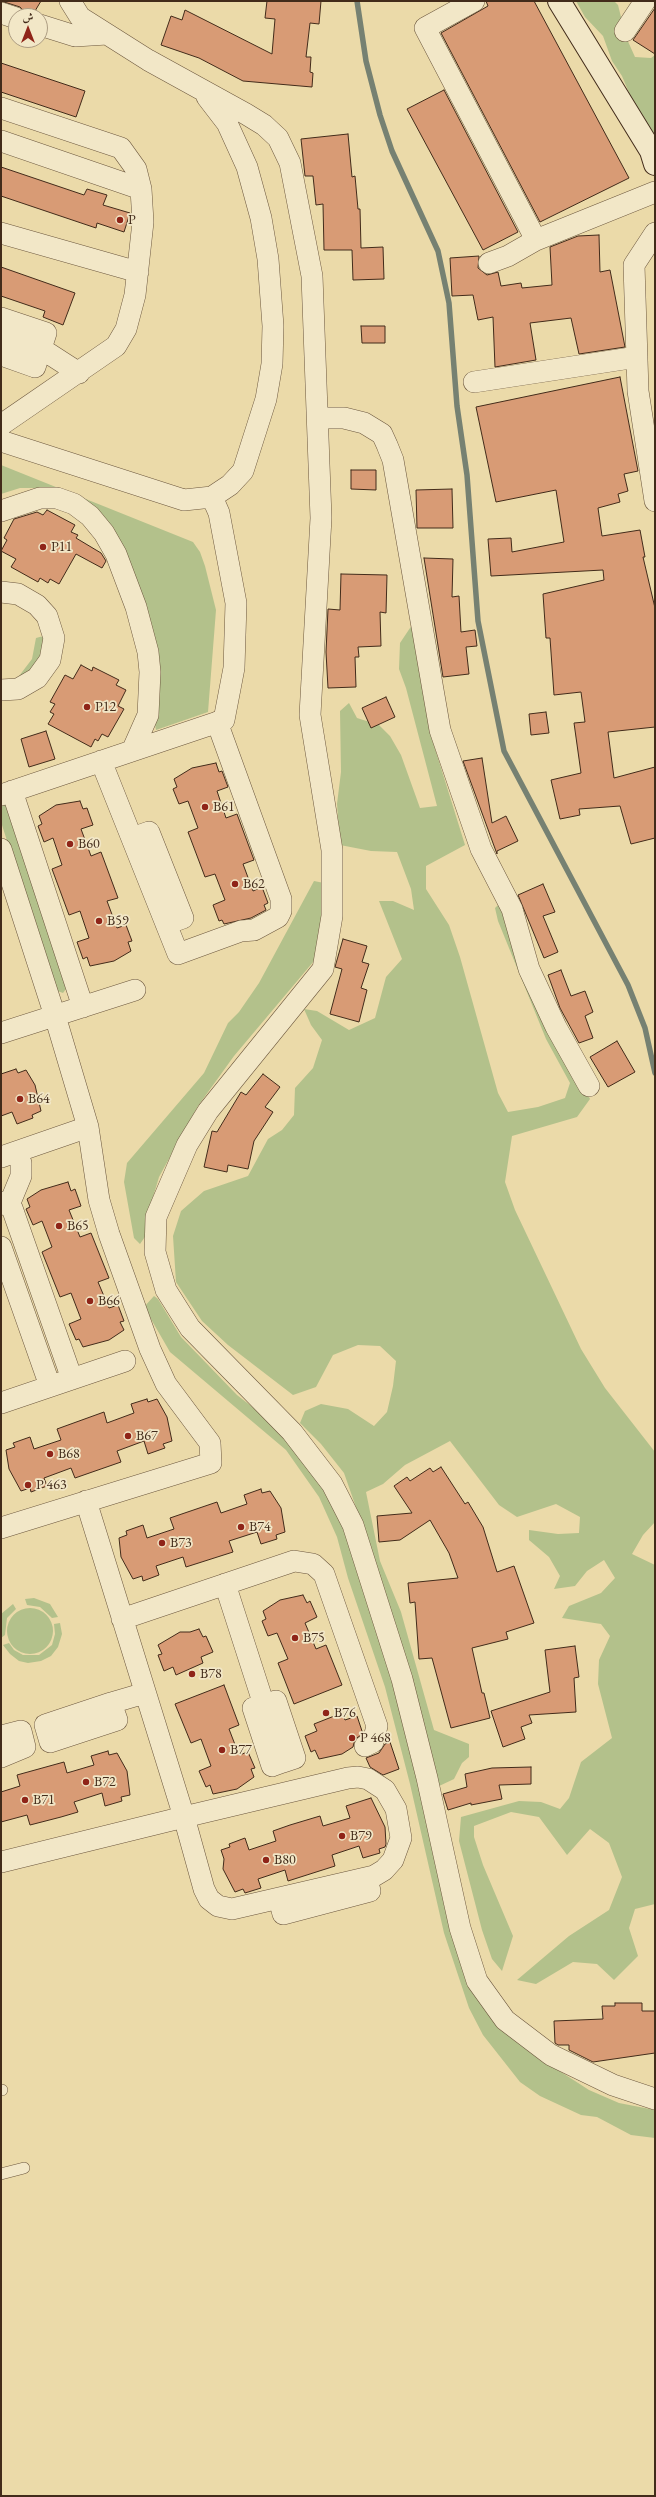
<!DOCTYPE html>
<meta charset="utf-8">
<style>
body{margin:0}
#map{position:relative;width:656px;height:2497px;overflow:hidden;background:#ebdaa9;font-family:"EB Garamond",Amiri,serif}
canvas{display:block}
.frame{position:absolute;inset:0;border:2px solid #422b1a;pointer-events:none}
.north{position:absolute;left:8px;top:8px;width:40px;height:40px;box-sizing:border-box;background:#f2e7c7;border:1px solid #ac9c82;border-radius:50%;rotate:0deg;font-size:11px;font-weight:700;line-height:16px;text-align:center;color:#422b1a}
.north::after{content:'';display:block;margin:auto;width:14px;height:18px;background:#8f2418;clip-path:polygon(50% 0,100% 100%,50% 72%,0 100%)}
</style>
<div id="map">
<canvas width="656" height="2497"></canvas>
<div class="frame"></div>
<div class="north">ش</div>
</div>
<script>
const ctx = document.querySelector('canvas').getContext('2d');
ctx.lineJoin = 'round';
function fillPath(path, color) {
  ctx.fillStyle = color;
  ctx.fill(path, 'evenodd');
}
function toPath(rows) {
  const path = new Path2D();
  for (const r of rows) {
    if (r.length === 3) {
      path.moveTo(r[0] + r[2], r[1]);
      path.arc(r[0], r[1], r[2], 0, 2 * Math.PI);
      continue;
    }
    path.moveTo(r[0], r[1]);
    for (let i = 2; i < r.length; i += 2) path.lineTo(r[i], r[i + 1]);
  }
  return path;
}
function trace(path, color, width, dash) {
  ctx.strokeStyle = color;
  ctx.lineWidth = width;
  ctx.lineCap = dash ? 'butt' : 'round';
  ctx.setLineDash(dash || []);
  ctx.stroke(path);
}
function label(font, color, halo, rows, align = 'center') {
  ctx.font = font + ' "EB Garamond",serif';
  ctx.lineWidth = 3.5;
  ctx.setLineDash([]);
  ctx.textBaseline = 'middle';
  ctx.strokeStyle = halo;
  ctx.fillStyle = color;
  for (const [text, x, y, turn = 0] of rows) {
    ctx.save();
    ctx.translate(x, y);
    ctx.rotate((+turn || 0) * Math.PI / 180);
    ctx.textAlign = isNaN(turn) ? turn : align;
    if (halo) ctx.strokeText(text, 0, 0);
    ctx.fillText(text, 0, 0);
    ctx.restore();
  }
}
fillPath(toPath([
 [576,1,614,1,618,5,626,37,635,57,651,58,655,55,655,136,648,129,634,105,622,76,612,61,603,36,585,17],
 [1,465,193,542,200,552,205,566,216,610,208,712,156,730,124,558,39,488,20,488,1,494],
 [412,625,432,739,465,845,426,866,426,889,449,925,460,957,498,1093,508,1112,538,1107,565,1098,570,1083,546,1039,498,921,495,908,500,903,554,1031,590,1099,577,1117,512,1136,505,1182,515,1210,581,1349,605,1388,655,1452,655,1522,643,1535,632,1554,655,1565,655,1904,635,1909,629,1928,638,1956,614,1980,597,1964,573,1962,536,1984,517,1980,569,1936,609,1910,622,1877,609,1843,590,1829,567,1855,539,1817,511,1812,474,1826,474,1837,483,1865,513,1936,502,1971,492,1959,482,1930,459,1841,461,1817,519,1801,541,1802,560,1809,569,1798,581,1762,612,1738,598,1684,599,1660,610,1636,601,1624,562,1618,569,1606,601,1593,615,1578,604,1560,587,1571,575,1586,554,1589,560,1576,549,1557,529,1540,529,1530,558,1534,579,1533,580,1517,556,1504,517,1517,499,1505,450,1441,405,1465,383,1484,366,1492,380,1561,401,1612,434,1730,469,1744,469,1757,462,1763,454,1779,437,1787,358,1513,344,1473,321,1444,300,1423,305,1411,321,1404,348,1409,374,1426,387,1412,393,1386,396,1361,380,1346,358,1345,333,1355,316,1387,293,1395,228,1345,202,1321,176,1282,173,1236,181,1211,204,1191,248,1176,268,1139,282,1130,294,1115,295,1088,313,1068,322,1040,311,1025,304,1009,317,1011,349,1030,375,1018,386,977,402,959,379,901,393,901,414,910,411,889,397,852,371,851,340,845,337,804,341,772,340,711,349,703,357,718,379,725,390,736,401,755,420,808,437,806,406,688,399,669,400,643],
 [47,635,42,664,16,680,32,659,36,638],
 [1,804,6,804,66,989,63,993,55,990,1,822],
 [314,881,324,883,321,925,314,961,234,1056,198,1106,159,1177,151,1204,147,1234,140,1244,134,1238,124,1182,127,1163,204,1073,228,1023,239,1012,259,983],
 [154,1296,158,1299,181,1337,237,1395,291,1437,348,1528,398,1682,481,2001,492,2020,530,2052,589,2090,619,2103,655,2110,655,2138,631,2135,597,2117,581,2115,540,2096,520,2082,483,2035,469,2008,444,1933,410,1784,385,1687,348,1578,337,1537,319,1497,286,1450,170,1352,144,1307],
 [34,1598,50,1604,58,1617,52,1618,40,1607,27,1605,25,1599],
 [13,1604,16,1609,7,1618,5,1635,1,1638,1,1614],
 [30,1631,23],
 [60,1623,62,1634,58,1647,51,1656,41,1661,28,1663,19,1661,10,1654,3,1645,9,1643,14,1650,23,1655,39,1655,52,1645,55,1634,54,1624]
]), '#b3c18b');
trace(toPath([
 [357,1,366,61,380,115,392,151,438,251,449,303,457,406,467,475,478,621,504,751,628,985,645,1028,655,1073]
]), '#768172', 5.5);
const building = toPath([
 [1,1,41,1,32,16,28,16,20,7,1,1],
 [267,1,321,1,319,24,310,23,306,57,311,57,310,72,313,73,312,87,243,81,199,58,161,45,171,16,182,20,185,10,272,54,275,19,265,18,267,1],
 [486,1,534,1,629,178,540,222,441,33,488,6,486,1],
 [655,8,655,54,633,40,655,8],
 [1,63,85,91,76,117,1,92,1,63],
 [444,90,518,232,483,250,407,109,444,90],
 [348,134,352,177,355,176,358,209,360,209,361,248,383,247,384,279,353,280,352,250,324,250,323,204,316,205,313,176,305,176,301,139,348,134],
 [1,167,84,195,87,189,107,195,103,205,130,213,124,232,97,223,96,228,1,196,1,167],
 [599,235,600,272,610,270,625,347,579,354,571,318,530,323,536,360,495,367,493,317,478,320,473,295,452,296,450,258,479,256,478,268,487,275,498,272,501,286,521,283,522,288,552,285,550,247,578,236,599,235],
 [1,267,75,293,63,325,43,317,45,311,1,296,1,267],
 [361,326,385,326,385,343,362,343,361,326],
 [620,377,638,471,624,474,628,491,618,494,620,502,598,508,602,536,640,530,645,557,643,557,655,608,655,727,608,732,614,778,655,767,655,838,631,844,620,806,579,809,580,815,560,819,551,780,581,773,574,723,585,722,581,692,554,695,550,638,546,638,543,594,604,580,603,570,491,576,488,539,511,538,512,552,564,542,556,490,496,502,476,407,620,377],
 [351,470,376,470,376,490,351,489,351,470],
 [452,489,453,528,417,528,416,490,452,489],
 [47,510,75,525,71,532,78,535,76,538,101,553,106,561,102,568,76,554,59,584,50,579,48,583,40,578,38,582,11,567,16,559,1,551,7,540,4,538,14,519,37,512,43,515,47,510],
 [424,558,453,559,452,597,459,596,461,632,475,630,477,646,466,647,469,674,443,677,424,558],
 [341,574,387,575,386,613,380,612,381,646,358,647,359,657,355,657,356,687,328,688,326,652,328,609,340,610,341,574],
 [81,665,92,671,93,667,119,680,116,685,126,690,118,706,124,709,108,737,102,734,98,741,95,739,91,747,48,724,54,714,50,712,55,704,50,702,65,675,73,679,81,665],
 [386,697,395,717,371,728,362,708,386,697],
 [546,712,549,733,531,735,529,714,546,712],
 [46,731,55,759,29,767,21,739,46,731],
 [482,758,492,823,506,816,518,841,497,851,497,854,463,761,482,758],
 [216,763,219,772,222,771,228,787,217,791,226,818,237,814,254,860,243,864,253,891,262,887,268,903,264,905,266,910,251,918,224,924,222,920,219,921,213,905,225,900,215,874,205,877,188,832,198,828,188,801,179,804,173,789,177,787,174,779,192,768,216,763],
 [80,801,83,809,87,808,93,825,81,829,91,856,101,852,118,898,107,901,117,928,126,925,132,941,128,942,131,951,114,961,90,966,87,957,83,959,77,942,89,938,80,911,69,915,52,869,62,865,53,838,44,842,38,826,42,824,39,816,56,805,80,801],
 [543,884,555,912,543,916,558,952,544,958,518,895,543,884],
 [343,939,367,946,362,962,369,964,361,988,367,990,359,1022,330,1014,342,969,335,967,343,939],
 [561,970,571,996,585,991,593,1012,585,1016,593,1038,579,1043,560,1008,548,975,561,970],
 [617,1041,635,1072,608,1087,590,1057,617,1041],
 [16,1069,18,1073,26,1070,35,1085,41,1111,32,1115,33,1118,17,1124,12,1112,1,1116,1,1074,16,1069],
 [263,1074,280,1087,265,1107,273,1112,254,1141,248,1169,228,1165,227,1172,204,1167,212,1131,217,1132,241,1092,246,1095,263,1074],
 [68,1182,71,1191,75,1189,81,1206,69,1210,80,1237,91,1233,109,1278,98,1282,109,1308,118,1305,124,1321,120,1322,124,1330,109,1340,83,1347,79,1339,76,1340,69,1324,81,1319,71,1293,60,1297,42,1252,52,1247,42,1221,33,1225,26,1209,30,1207,27,1199,41,1190,68,1182],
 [147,1399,148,1402,157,1399,167,1417,172,1441,163,1444,165,1448,148,1454,144,1441,117,1451,121,1462,75,1478,71,1468,44,1478,47,1486,31,1492,30,1488,21,1491,9,1469,6,1450,15,1447,13,1443,30,1437,34,1449,61,1440,57,1429,104,1412,107,1423,134,1413,131,1404,147,1399],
 [441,1467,465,1504,468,1502,483,1527,497,1572,514,1566,534,1623,506,1632,508,1639,472,1648,482,1693,484,1693,490,1718,451,1728,432,1658,419,1659,415,1602,410,1603,408,1583,458,1578,449,1553,430,1520,400,1540,379,1542,377,1516,412,1513,394,1486,407,1477,410,1481,430,1468,433,1472,441,1467],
 [261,1489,262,1493,270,1491,281,1508,285,1532,276,1535,277,1539,261,1544,257,1532,229,1541,233,1552,186,1567,183,1557,156,1566,159,1575,143,1581,142,1576,133,1579,121,1557,119,1538,127,1535,126,1531,143,1525,147,1538,174,1529,170,1518,217,1502,221,1513,247,1504,244,1495,261,1489],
 [303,1595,307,1603,310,1601,317,1617,305,1623,316,1649,326,1645,342,1685,294,1704,278,1663,288,1659,277,1633,268,1636,262,1621,266,1619,263,1611,280,1600,303,1595],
 [199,1629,203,1637,206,1636,213,1652,201,1657,203,1663,176,1675,173,1667,164,1671,158,1655,162,1654,158,1645,180,1632,190,1632,199,1629],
 [575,1646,579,1677,574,1678,576,1712,529,1715,532,1723,521,1727,525,1739,503,1747,491,1711,550,1692,545,1650,575,1646],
 [224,1685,239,1725,229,1729,239,1755,248,1752,255,1768,251,1769,254,1777,237,1789,213,1794,210,1785,206,1787,199,1771,211,1766,201,1739,191,1743,175,1704,224,1685],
 [342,1713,345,1720,357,1716,363,1734,355,1739,353,1747,342,1754,319,1759,315,1750,311,1752,305,1736,317,1731,314,1724,342,1713],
 [390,1742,399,1769,383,1775,370,1767,366,1758,379,1753,385,1744,390,1742],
 [108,1751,109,1755,117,1753,127,1771,130,1795,121,1797,122,1801,105,1806,102,1793,74,1802,78,1812,61,1817,30,1825,27,1815,1,1822,1,1792,20,1786,17,1775,64,1762,67,1773,94,1765,91,1756,108,1751],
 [531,1767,531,1784,499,1785,502,1799,471,1805,471,1803,448,1810,443,1794,467,1787,465,1774,492,1768,531,1767],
 [371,1798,385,1827,386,1844,385,1847,379,1849,380,1853,363,1858,359,1846,332,1855,335,1866,288,1881,285,1870,258,1879,261,1888,245,1893,243,1889,235,1892,223,1869,224,1859,221,1850,230,1847,229,1844,245,1838,249,1850,276,1841,273,1831,290,1825,320,1816,323,1826,350,1818,346,1806,371,1798],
 [615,2003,642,2003,642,2011,655,2011,655,2053,593,2062,569,2050,569,2045,558,2045,555,2043,554,2021,603,2019,602,2006,615,2006,615,2003]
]);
fillPath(building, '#d89b75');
trace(building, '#422b1a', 1);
const lane = toPath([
 [1,2090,2,2090],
 [1,2174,24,2168]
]);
const street = toPath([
 [70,1,80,17,148,60,246,114,264,125,278,138,290,163,312,276,321,518,310,715,332,850,332,916,323,969,208,1111,187,1145,156,1217,155,1252,166,1290,190,1328,292,1432,332,1484,353,1525,402,1679,427,1778,460,1928,477,1981,505,2020,551,2055,613,2085,655,2099],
 [474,1,425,28,536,240],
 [1,13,16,18],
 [40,25,75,36,107,34],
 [625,31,645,1],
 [1,108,121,148,136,169,141,189,143,222,135,295,126,329,116,346,1,425],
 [1,141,141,189],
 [1,233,138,272],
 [655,233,634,265,638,391,655,501],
 [489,263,508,256,536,240,655,192],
 [1,318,46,333,35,367,1,355],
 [1,337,48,353,79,373],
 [474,382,637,357],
 [318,418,344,418,364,423,382,434,387,445,393,460,440,730,481,849,512,909,529,969,556,1027,589,1086],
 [1,441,184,500,212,497,230,485,243,471,266,399,272,364,273,326,268,259,261,218,247,167,227,123,207,97],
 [1,511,40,498,57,498,74,504,90,516,104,533,116,554,136,607,148,652,150,672,148,715,132,751],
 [1,592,18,594,37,605,47,616,54,638,50,660,37,678,18,689,1,690],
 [101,761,178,954,241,931,254,930,278,917,281,911,281,899,217,722],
 [12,791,83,1007],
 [1,795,224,720,234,668,236,603,219,513,212,497],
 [132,838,149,832,183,918,166,924],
 [1,849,55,1016,88,1127,1,1157],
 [1,1033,135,990],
 [1,1202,12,1208,72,1379],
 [9,1205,21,1176,21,1163,17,1152],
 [1,1247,50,1386],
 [1,1403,125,1361],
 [1,1528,211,1463,210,1443,166,1384,150,1349,109,1234,99,1200,88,1127],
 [225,1584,264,1705,283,1762,295,1758,276,1701,264,1705,253,1708,272,1766,283,1762],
 [122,1619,294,1561,313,1564,324,1574,377,1726,373,1742,365,1746],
 [111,1703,117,1720,50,1742,45,1725,111,1703,145,1693],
 [1,1736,21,1731,25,1747,1,1757],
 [1,1862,184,1817,348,1778,358,1777,368,1779,385,1790,396,1809,401,1838,393,1860,384,1870,374,1876,232,1909,218,1906,209,1899,204,1889,184,1817,86,1501],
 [279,1899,283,1914,370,1891,367,1878]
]);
const secondary = toPath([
 [559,1,651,151,655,164]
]);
trace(lane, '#6c573e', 12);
trace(street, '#6c573e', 22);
trace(secondary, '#422b1a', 24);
trace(lane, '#f2e7c7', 11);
trace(street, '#f2e7c7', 21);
trace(secondary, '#f2e7c7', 22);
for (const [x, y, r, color] of [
 [120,220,4,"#8f2418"],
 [43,547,4,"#8f2418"],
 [87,707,4,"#8f2418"],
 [205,807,4,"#8f2418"],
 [70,844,4,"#8f2418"],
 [235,884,4,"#8f2418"],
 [99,921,4,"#8f2418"],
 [20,1099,4,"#8f2418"],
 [59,1226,4,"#8f2418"],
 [90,1301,4,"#8f2418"],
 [128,1436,4,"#8f2418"],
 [50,1454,4,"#8f2418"],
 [28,1485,4,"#8f2418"],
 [241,1527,4,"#8f2418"],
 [162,1543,4,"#8f2418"],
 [295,1638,4,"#8f2418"],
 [192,1674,4,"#8f2418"],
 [326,1713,4,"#8f2418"],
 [352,1738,4,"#8f2418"],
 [222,1750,4,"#8f2418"],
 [86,1782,4,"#8f2418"],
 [25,1800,4,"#8f2418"],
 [342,1836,4,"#8f2418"],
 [266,1860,4,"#8f2418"]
]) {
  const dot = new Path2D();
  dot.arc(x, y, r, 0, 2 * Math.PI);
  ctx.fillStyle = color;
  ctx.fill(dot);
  trace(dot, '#f2e7c7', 1.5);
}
label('14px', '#422b1a', '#f2e7c7', [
 ["P",128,220],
 ["P11",51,547],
 ["P12",95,707],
 ["B61",213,807],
 ["B60",78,844],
 ["B62",243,884],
 ["B59",107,921],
 ["B64",28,1099],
 ["B65",67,1226],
 ["B66",98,1301],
 ["B67",136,1436],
 ["B68",58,1454],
 ["P 463",36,1485],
 ["B74",249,1527],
 ["B73",170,1543],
 ["B75",303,1638],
 ["B78",200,1674],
 ["B76",334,1713],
 ["P 468",360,1738],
 ["B77",230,1750],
 ["B72",94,1782],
 ["B71",33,1800],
 ["B79",350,1836],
 ["B80",274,1860]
], 'left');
</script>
